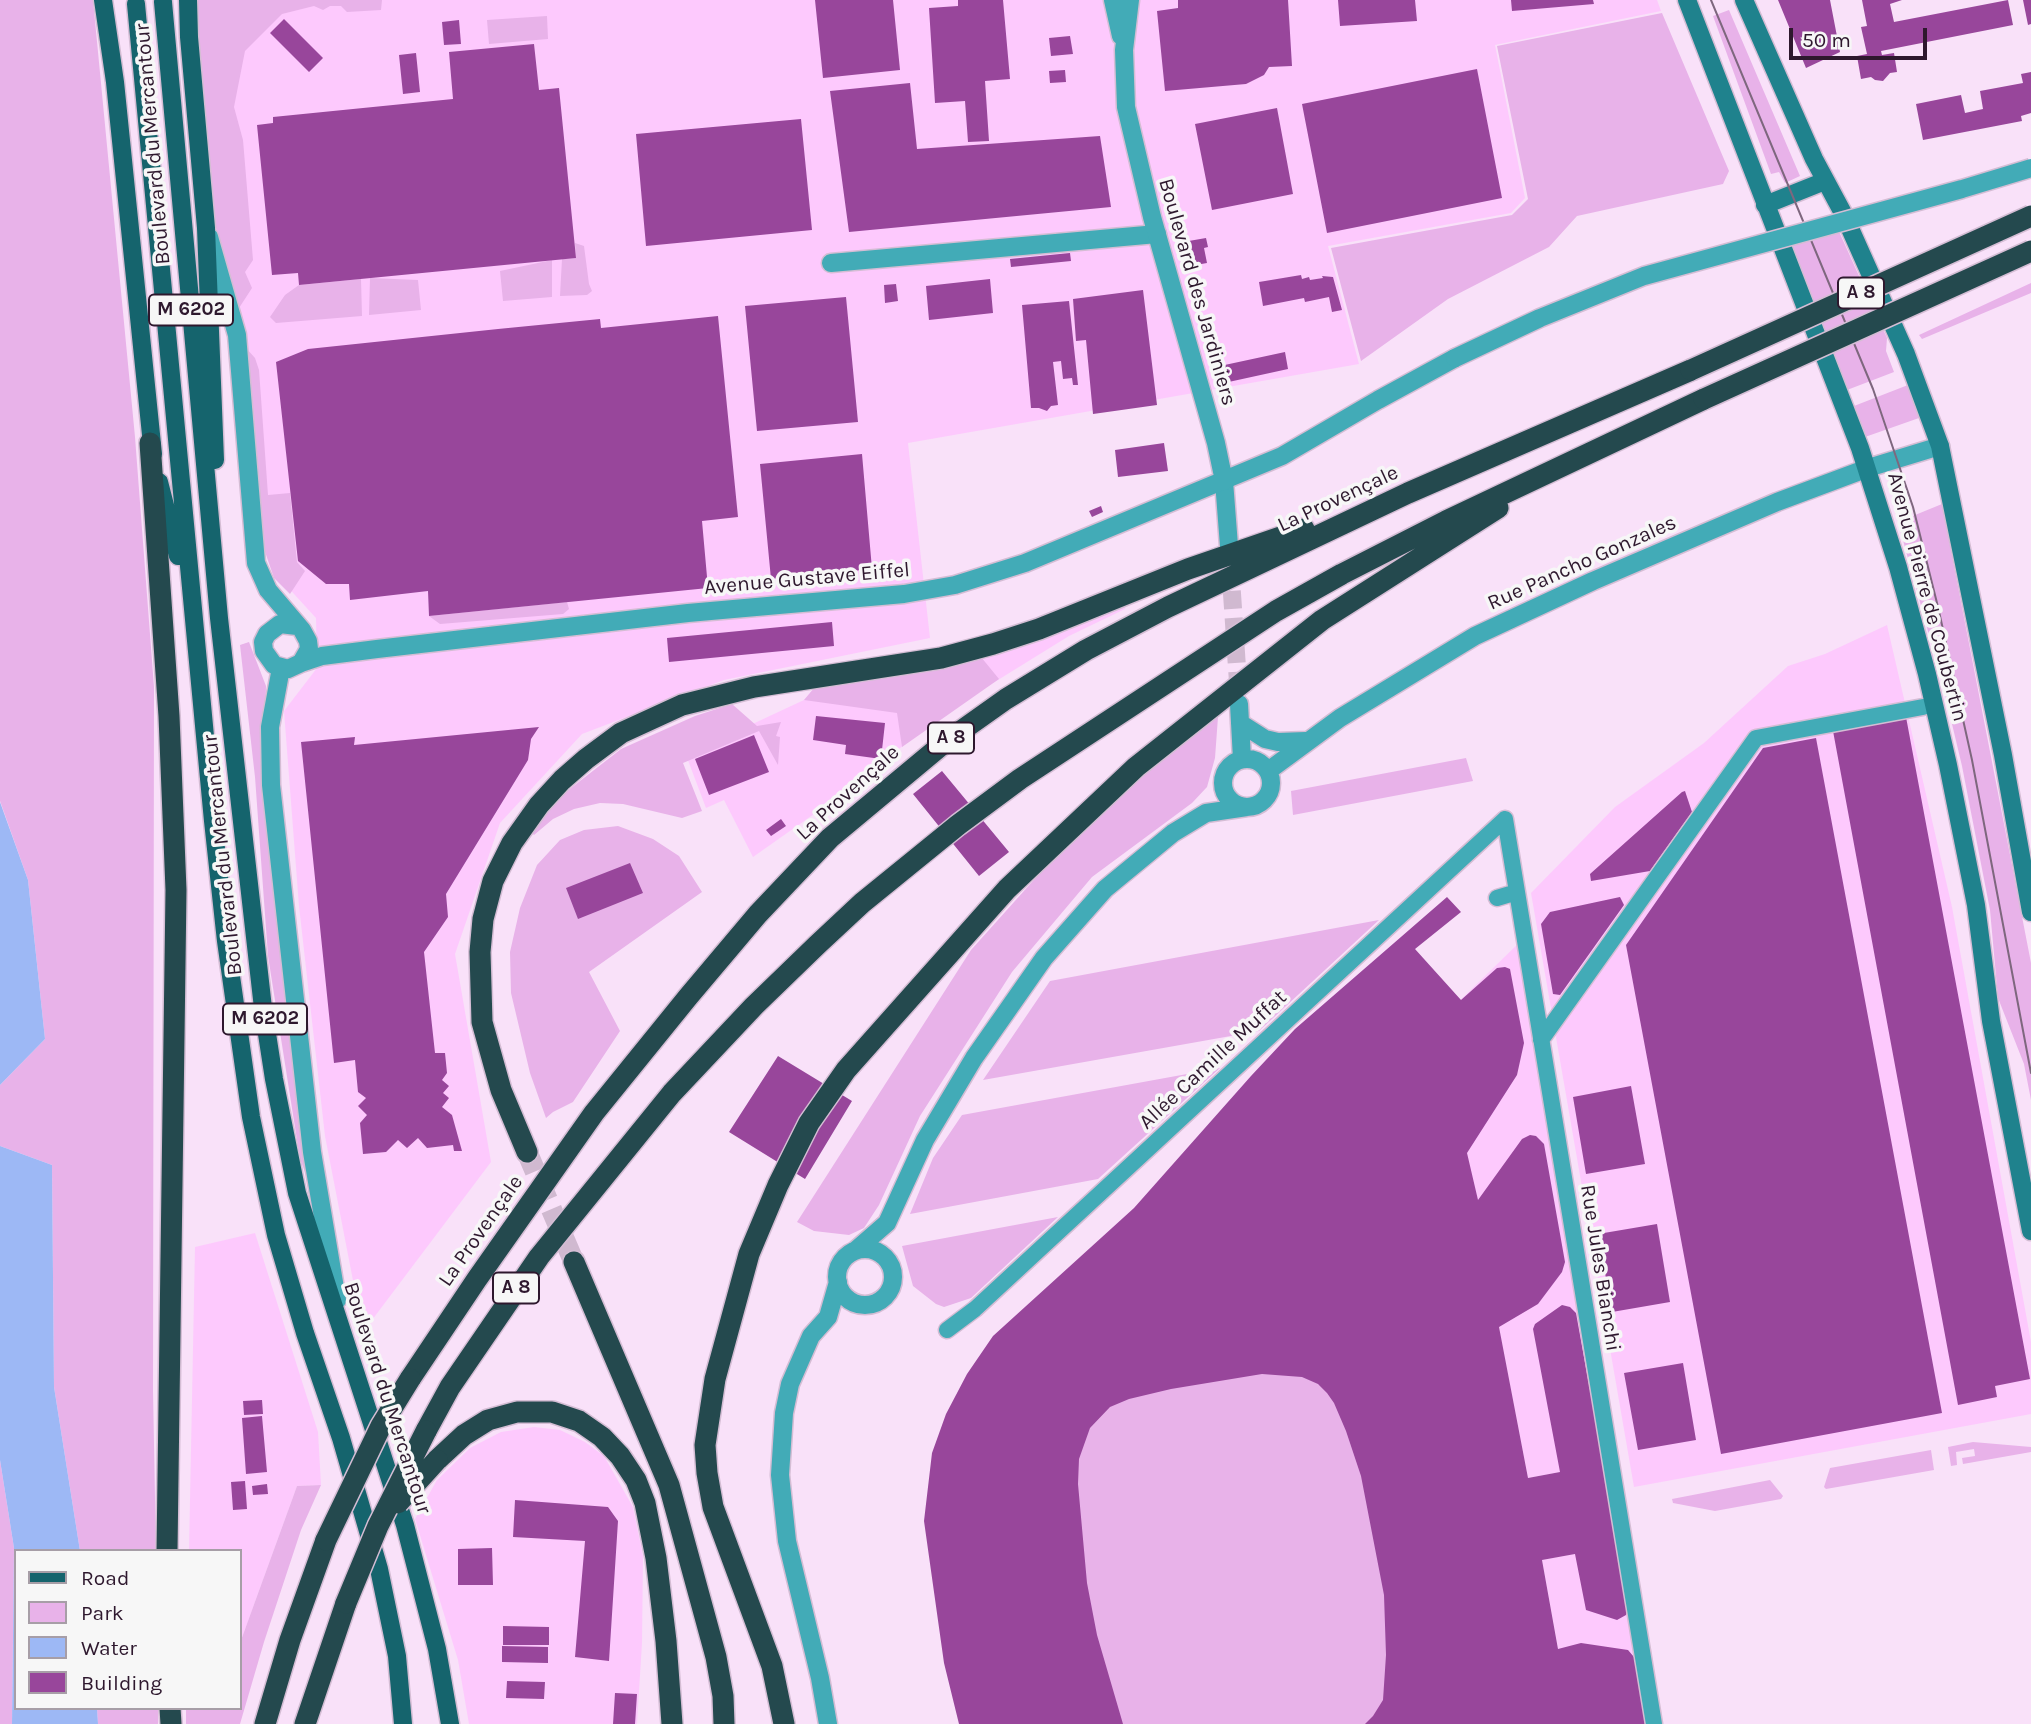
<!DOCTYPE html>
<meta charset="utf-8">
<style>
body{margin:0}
#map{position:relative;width:2031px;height:1724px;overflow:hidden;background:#f9e1f9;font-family:Karla,sans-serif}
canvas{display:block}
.legend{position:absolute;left:14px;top:1549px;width:228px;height:161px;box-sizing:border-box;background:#f7f7f7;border:2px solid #a79ea7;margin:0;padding:9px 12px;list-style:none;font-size:21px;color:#2e182e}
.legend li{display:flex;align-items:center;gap:14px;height:35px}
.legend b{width:35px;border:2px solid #a79ea7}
.scale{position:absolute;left:1789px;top:28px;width:138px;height:32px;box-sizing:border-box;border:4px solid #2e182e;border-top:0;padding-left:9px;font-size:21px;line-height:24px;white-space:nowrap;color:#2e182e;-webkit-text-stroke:5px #f7f7f7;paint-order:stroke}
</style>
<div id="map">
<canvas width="2031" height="1724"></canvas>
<ul class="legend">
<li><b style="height:9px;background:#15646d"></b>Road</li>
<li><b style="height:19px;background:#e8b2e9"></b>Park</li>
<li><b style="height:19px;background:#9db8f5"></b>Water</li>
<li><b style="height:19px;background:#98469b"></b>Building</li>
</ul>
<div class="scale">50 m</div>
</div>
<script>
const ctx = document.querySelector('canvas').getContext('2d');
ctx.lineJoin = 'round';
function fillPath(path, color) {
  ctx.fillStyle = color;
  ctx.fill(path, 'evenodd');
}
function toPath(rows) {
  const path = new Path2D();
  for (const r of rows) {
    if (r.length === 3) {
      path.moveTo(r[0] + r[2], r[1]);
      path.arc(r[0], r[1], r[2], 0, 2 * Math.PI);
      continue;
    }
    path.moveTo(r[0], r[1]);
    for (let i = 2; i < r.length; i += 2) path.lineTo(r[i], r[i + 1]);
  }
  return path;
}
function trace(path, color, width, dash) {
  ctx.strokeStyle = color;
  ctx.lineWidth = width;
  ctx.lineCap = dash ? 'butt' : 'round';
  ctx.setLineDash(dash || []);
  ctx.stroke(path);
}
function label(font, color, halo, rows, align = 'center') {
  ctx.font = font + ' Karla,sans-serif';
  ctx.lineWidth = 7;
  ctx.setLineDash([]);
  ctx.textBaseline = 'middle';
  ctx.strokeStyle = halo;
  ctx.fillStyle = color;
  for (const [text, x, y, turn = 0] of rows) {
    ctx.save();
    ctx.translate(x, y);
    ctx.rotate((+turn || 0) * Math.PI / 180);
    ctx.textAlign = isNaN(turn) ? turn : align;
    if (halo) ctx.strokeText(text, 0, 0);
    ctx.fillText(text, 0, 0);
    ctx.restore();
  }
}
fillPath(toPath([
 [199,0,1657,0,1661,11,1495,45,1525,198,1511,213,1328,246,1359,364,908,443,930,638,724,680,582,734,500,823,455,954,491,1162,363,1332,325,1136,299,906,284,711,317,668,316,618,273,571,261,516],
 [1126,604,1125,609,1069,636,985,688,893,753,841,795,753,857,724,800,706,808,686,755,804,700,815,687],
 [1887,625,1952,907,2031,1342,2031,1414,1634,1487,1531,893,1615,807,1704,743,1788,666,1825,654],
 [1525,937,1654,1724,1545,1654,1558,1648,1542,1560,1575,1554,1560,1472,1528,1478,1499,1328,1324,1133],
 [255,1233,318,1432,321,1485,297,1486,240,1643,240,1551,189,1551,195,1247],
 [534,1427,560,1430,585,1442,604,1456,633,1507,643,1556,642,1643,637,1724,469,1724,458,1660,415,1519,437,1480,470,1448,501,1432]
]), '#fdc9fd');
fillPath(toPath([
 [0,0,93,0,135,437,154,687,153,1391,156,1551,80,1551,54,1387,52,1165,0,1146,0,1085,45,1039,28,880,0,801],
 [197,0,382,0,381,10,347,12,341,6,330,6,323,10,314,6,282,14,245,51,234,107,243,140,253,260,245,272,252,288,239,308,214,221,200,94],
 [1729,10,1800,176,1785,183,1779,172,1771,174,1713,16],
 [1662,13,1729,171,1723,184,1577,216,1549,247,1448,299,1361,361,1331,248,1512,215,1528,199,1497,46],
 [547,16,548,39,489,44,487,20],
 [1837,227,1887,338,1886,351,1894,372,1847,390,1788,243],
 [575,243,584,246,589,284,592,291,587,295,560,296,562,259,576,258],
 [552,260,552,297,503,301,500,271],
 [370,278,418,280,421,310,369,315],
 [361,279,362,316,276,323,270,317,285,295,299,285],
 [2031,283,2031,293,1922,339,1919,335],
 [245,347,255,358,259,370,268,495,290,493,297,562,305,571,290,594,274,578,263,546],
 [1908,385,1919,418,1865,437,1854,406],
 [1942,504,2031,963,2031,1100,2024,1064,1998,998,1990,910,1962,766,1943,686,1898,522],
 [567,602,569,609,563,614,440,624,429,616],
 [249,642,266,686,264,779,308,1180,300,1159,268,956,255,777,240,645],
 [981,657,999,679,902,747,897,713,804,700,815,687],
 [732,704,757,726,781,722,776,736,780,737,778,765,759,731,683,763,702,811,682,818,623,804,600,803,574,809,553,819,534,835,531,832,562,795,621,749,695,716],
 [1218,717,1215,758,1207,787,1192,803,1092,877,1012,972,920,1116,879,1205,864,1228,849,1235,814,1231,797,1222,971,950,1049,863,1140,777],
 [1466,758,1473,781,1293,815,1291,791],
 [618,826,653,839,679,856,702,892,589,972,620,1031,573,1102,553,1112,546,1118,530,1073,511,993,510,952,520,908,537,865,560,840,584,830],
 [1379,920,1259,1031,983,1080,1050,981],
 [1220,1068,1098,1179,910,1214,933,1158,962,1115],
 [1058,1217,971,1298,944,1307,936,1304,913,1286,902,1246],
 [1302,1268,1489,1724,1009,1724,1011,1354],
 [1973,1442,2031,1447,2031,1452,1963,1464,1962,1458,1975,1456,1974,1449,1956,1452,1957,1465,1951,1466,1948,1447],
 [1931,1450,1934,1470,1826,1489,1824,1487,1830,1468],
 [0,1460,14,1548,12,1724,0,1724],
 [1770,1480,1783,1496,1781,1499,1715,1511,1673,1503,1672,1499],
 [321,1485,301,1530,264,1642,240,1724,186,1724,186,1708,240,1708,240,1643,297,1486],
 [97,1708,158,1708,158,1724,98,1724]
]), '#e8b2e9');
fillPath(toPath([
 [0,802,28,880,45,1039,0,1085],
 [0,1146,52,1165,54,1387,80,1551,16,1551,16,1708,97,1708,98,1724,12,1724,14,1548,0,1460]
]), '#9db8f5');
fillPath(toPath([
 [815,0,893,0,900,70,823,78],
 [958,0,1003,0,1010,79,985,81,989,141,968,142,965,101,935,103,929,8,958,6],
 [1178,0,1288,0,1292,66,1269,67,1264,75,1246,84,1165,91,1157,11,1178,8],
 [1338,0,1415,0,1417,21,1340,26],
 [1511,0,1593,0,1594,4,1512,11],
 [1778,0,1830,0,1840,52,1806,68],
 [1862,0,1902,0,1890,4,1894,22,2008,0,2013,25,1881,51,1882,55,1894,53,1897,72,1890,73,1883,81,1875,80,1871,77,1861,79,1857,56,1867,54,1861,27,1867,26],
 [2023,0,2031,0,2031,24,2028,25],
 [284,19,323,58,309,72,270,33],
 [459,20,461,44,444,45,442,22],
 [1070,36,1073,54,1051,56,1049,38],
 [534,44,539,90,559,88,576,258,299,285,298,273,272,275,257,125,273,123,273,117,453,99,449,52],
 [416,53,420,92,403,94,399,55],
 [1477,69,1502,198,1327,233,1302,104],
 [1065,70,1066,82,1050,83,1049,71],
 [2031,72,2031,113,2021,116,2022,121,1923,140,1916,104,1961,95,1965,113,1983,109,1980,91,2023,83,2021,74],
 [910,83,917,149,1100,136,1111,207,849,232,830,91],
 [1277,108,1293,194,1212,210,1195,124],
 [801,119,812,230,646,246,636,134],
 [1206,238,1208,247,1204,248,1207,263,1190,266,1183,242],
 [1070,253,1071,261,1011,267,1010,259],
 [1301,275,1302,279,1309,277,1310,280,1323,278,1322,276,1333,277,1342,310,1332,312,1329,297,1305,302,1304,298,1263,306,1259,282],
 [990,279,993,313,929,320,926,286],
 [896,284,898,301,885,303,884,285],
 [1143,290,1157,405,1093,414,1086,340,1076,341,1073,299],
 [846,297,858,422,757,431,745,306],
 [1069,301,1078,385,1073,385,1072,378,1063,379,1061,361,1053,362,1058,405,1051,406,1047,411,1039,408,1031,408,1022,305],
 [718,316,738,517,702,521,708,588,429,616,428,591,350,600,349,584,326,584,298,561,276,362,308,349,498,329,600,319,601,328],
 [1285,352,1288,369,1224,383,1220,366],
 [1164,443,1168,471,1118,477,1115,450],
 [862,454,872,569,771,579,760,464],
 [1101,506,1103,512,1092,517,1089,511],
 [832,622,834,646,669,662,667,638],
 [816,716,885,723,881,759,845,754,846,745,813,740],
 [1906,717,2030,1379,1995,1386,1997,1397,1958,1405,1833,731],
 [539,727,531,739,528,760,446,894,448,917,424,952,435,1053,445,1053,447,1073,442,1080,449,1086,443,1093,449,1098,442,1107,452,1115,462,1151,454,1151,453,1145,427,1148,418,1138,407,1148,398,1140,386,1152,363,1154,360,1123,367,1115,358,1106,366,1098,358,1092,355,1060,334,1063,301,742,355,737,354,745],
 [754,735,769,772,709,795,695,759],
 [1816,738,1942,1413,1721,1454,1626,945,1763,748],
 [942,771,1009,852,979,876,913,794],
 [1685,791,1692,812,1650,871,1591,881,1590,874,1682,792],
 [781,819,786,826,771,836,766,830],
 [630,863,643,893,578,919,566,888],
 [1447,897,1461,912,1415,949,1461,1000,1497,968,1505,967,1510,969,1524,1043,1517,1075,1467,1153,1478,1200,1522,1139,1530,1135,1536,1136,1544,1144,1565,1262,1562,1272,1538,1304,1499,1327,1528,1478,1560,1472,1533,1329,1535,1324,1562,1305,1570,1307,1576,1313,1629,1606,1626,1615,1617,1620,1586,1610,1575,1554,1542,1560,1558,1649,1581,1643,1628,1650,1639,1663,1650,1724,1365,1724,1373,1716,1383,1700,1386,1655,1384,1595,1361,1476,1346,1431,1334,1403,1327,1393,1318,1384,1302,1377,1262,1374,1171,1389,1129,1399,1110,1407,1090,1428,1079,1459,1078,1484,1087,1583,1097,1635,1123,1724,959,1724,944,1663,924,1521,932,1453,946,1414,967,1374,993,1336,1134,1208,1251,1076,1295,1029],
 [1620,897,1624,905,1560,995,1553,994,1541,924,1550,912],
 [778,1056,852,1101,805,1179,729,1132],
 [1631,1086,1645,1164,1586,1174,1573,1097],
 [1657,1224,1670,1302,1612,1312,1598,1234],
 [1683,1363,1696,1440,1638,1450,1624,1373],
 [262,1400,263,1414,244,1415,243,1401],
 [262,1416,267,1472,246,1474,242,1418],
 [245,1481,247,1509,233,1510,231,1482],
 [267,1484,268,1494,253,1495,252,1486],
 [515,1500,608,1507,618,1521,609,1661,575,1657,585,1541,513,1537],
 [492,1548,493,1585,458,1585,458,1549],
 [503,1626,549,1627,549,1645,503,1645],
 [502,1646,548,1647,548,1663,502,1662],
 [507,1681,545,1682,544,1699,506,1698],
 [615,1693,637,1694,635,1724,613,1724]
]), '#98469b');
trace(toPath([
 [1230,564,1239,697]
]), '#d0b9d0', 18, [18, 9]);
trace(toPath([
 [527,1152,574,1262]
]), '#d0b9d0', 21, [21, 10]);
const pedestrian = toPath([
 [1505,819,1654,1724],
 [1497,898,1517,892],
 [1541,1040,1756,738,1923,707],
 [947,1330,975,1309,1505,819]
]);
const minor = toPath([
 [831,263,1157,234],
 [1224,481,1229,546],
 [1239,704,1242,759],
 [1240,723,1265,739,1278,742,1306,741],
 [1247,783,24],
 [1268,771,1340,718,1475,636,1593,581,1777,502,1868,468,1940,446],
 [865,1277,28],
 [856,1250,887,1223,925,1140,974,1058,1044,958,1105,889,1173,833,1206,813,1247,807],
 [828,1724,820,1678,787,1541,780,1475,784,1413,790,1384,811,1336,828,1317,838,1282]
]);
const tertiary = toPath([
 [1113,0,1121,36],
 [1130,0,1124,50,1126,107,1152,217,1216,443,1224,481],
 [209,237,237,335,256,563,268,590,302,630,308,641,309,649,301,663,288,669,274,665,264,651,263,642,267,634,280,624,297,626],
 [301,663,322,656,377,649,688,613,904,594,955,585,1025,563,1282,456,1378,400,1455,358],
 [281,668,270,727,271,785,312,1152,337,1300]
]);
const secondary = toPath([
 [1687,0,1860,448,1898,567,1927,674,1948,765,1976,905,1991,1021,2031,1231],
 [1744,0,1814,159,1844,215,1906,354,1940,446,2003,755,2031,912],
 [1765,205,1825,181]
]);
const primary = toPath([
 [103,0,115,82,153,454],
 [188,0,189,37,206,228,215,460],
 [163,2,219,618,263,1008,274,1079,297,1193,405,1525,437,1649,450,1724],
 [136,4,213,821,226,941,251,1117,276,1235,305,1333,341,1438,379,1569,397,1656,403,1724],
 [159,482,178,556]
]);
const motorway = toPath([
 [150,443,169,716,176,890,167,1551],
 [527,1152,501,1090,482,1022,480,952,483,919,493,881,512,843,539,805,562,780,586,759,621,733,682,705,754,687,941,658,993,644,1039,629,1188,569,1304,529],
 [574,1262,669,1485,716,1657,723,1696,724,1724],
 [410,1379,477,1279,594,1113,688,997,758,914,830,838,944,743,1006,699,1086,650,1168,607,1408,493,1691,370],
 [426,1431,450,1387,539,1257,672,1093,754,1006,817,945,862,903,958,825,1020,779,1276,611,1342,574,1446,521,1704,399],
 [437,1460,464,1435,488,1420,517,1412,552,1412,579,1421,602,1437,620,1456,636,1480,645,1503,656,1558,666,1641,672,1724],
 [170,1708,171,1724],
 [265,1724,290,1640,326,1540],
 [305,1724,346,1603],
 [784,1724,772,1666,713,1507,707,1473,705,1445,715,1379,749,1254,778,1185,809,1123,846,1070,1007,889,1136,767,1322,620,1498,508]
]);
trace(pedestrian, '#d4bdd4', 19);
trace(minor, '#d4bdd4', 21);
trace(tertiary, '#d4bdd4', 21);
trace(secondary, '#d4bdd4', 21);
trace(primary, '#d4bdd4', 21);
trace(motorway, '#d4bdd4', 24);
trace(pedestrian, '#42abb7', 16);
trace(minor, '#42abb7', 18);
trace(tertiary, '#42abb7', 18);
trace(secondary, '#1f828d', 18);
trace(primary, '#15646d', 18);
trace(motorway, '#24494e', 21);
trace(toPath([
 [1711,0,1873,389,1913,507,1938,607,1972,760,2031,1073]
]), '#7e677e', 2);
const tertiaryBridge = toPath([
 [1455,358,1540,318,1644,276,1962,189,2031,168]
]);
const motorwayBridge = toPath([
 [1691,370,2031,216],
 [1704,399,2031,251],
 [398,1503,437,1460],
 [326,1540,381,1426,410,1379],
 [346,1603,378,1526,426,1431]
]);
trace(tertiaryBridge, '#d4bdd4', 21, []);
trace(motorwayBridge, '#d4bdd4', 24, []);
trace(tertiaryBridge, '#42abb7', 18);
trace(motorwayBridge, '#24494e', 21);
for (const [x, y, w] of [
 [1861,293,46],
 [191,310,84],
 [951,738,46],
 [265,1019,84],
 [516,1288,46]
]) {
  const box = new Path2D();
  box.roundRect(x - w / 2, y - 15.5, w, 31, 5);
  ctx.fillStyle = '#f7f7f7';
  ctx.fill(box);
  trace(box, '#2e182e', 2);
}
label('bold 19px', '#2e182e', null, [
 ["A 8",1861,293],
 ["M 6202",191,310],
 ["A 8",951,738],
 ["M 6202",265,1019],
 ["A 8",516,1288]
]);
label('21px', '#2e182e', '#f7f7f7', [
 ["Boulevard du Mercantour",153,144,-95],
 ["Boulevard des Jardiniers",1197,292,74],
 ["La Provençale",1338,499,-25],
 ["Rue Pancho Gonzales",1582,563,-24],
 ["Avenue Gustave Eiffel",807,579,-5],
 ["Avenue Pierre de Coubertin",1927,597,75],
 ["La Provençale",848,793,-42],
 ["Boulevard du Mercantour",223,855,-96],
 ["Allée Camille Muffat",1213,1060,-43],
 ["La Provençale",481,1231,-55],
 ["Rue Jules Bianchi",1600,1268,81],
 ["Boulevard du Mercantour",387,1398,72]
]);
</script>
